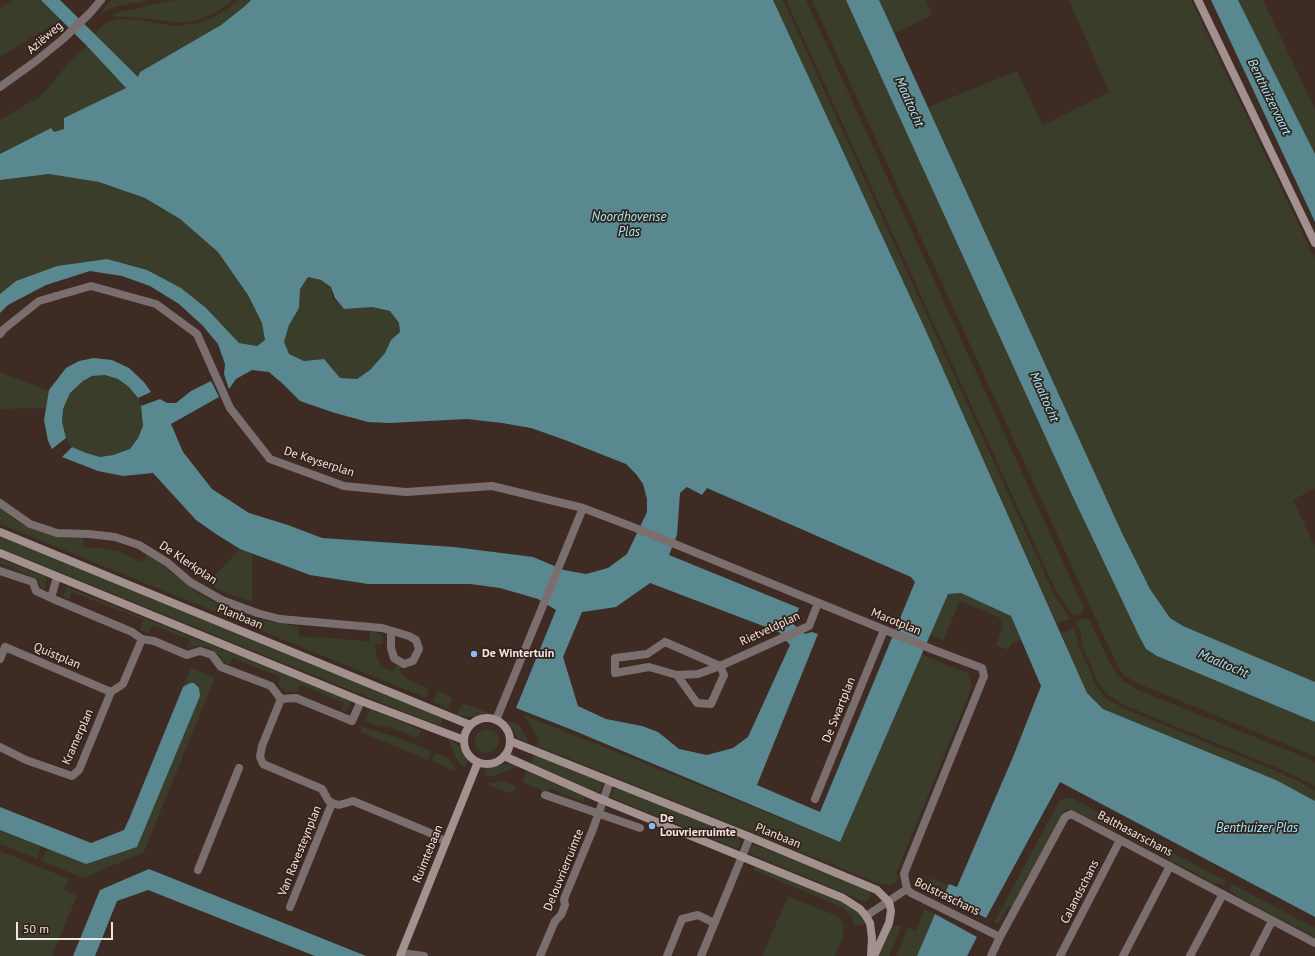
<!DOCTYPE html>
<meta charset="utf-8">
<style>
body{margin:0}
#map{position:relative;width:1315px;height:956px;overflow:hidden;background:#3e2b24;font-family:"PT Sans",sans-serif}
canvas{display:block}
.scale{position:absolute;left:16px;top:922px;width:97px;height:18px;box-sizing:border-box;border:2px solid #f3e6e1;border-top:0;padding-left:5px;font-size:12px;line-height:14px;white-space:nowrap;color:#f3e6e1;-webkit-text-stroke:3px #34211a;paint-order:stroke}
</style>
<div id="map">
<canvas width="1315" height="956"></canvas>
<div class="scale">50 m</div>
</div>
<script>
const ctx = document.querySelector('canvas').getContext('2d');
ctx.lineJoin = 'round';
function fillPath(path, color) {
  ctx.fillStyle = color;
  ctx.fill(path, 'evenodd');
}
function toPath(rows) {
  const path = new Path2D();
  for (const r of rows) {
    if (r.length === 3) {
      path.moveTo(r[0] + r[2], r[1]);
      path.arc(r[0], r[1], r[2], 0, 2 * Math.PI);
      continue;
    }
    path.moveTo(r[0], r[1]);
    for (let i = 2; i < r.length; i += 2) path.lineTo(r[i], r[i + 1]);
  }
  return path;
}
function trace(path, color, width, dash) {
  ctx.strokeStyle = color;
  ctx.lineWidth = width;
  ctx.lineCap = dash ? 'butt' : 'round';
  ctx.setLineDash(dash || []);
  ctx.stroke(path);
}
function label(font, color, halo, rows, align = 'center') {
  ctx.font = font + ' "PT Sans",sans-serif';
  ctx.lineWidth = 3.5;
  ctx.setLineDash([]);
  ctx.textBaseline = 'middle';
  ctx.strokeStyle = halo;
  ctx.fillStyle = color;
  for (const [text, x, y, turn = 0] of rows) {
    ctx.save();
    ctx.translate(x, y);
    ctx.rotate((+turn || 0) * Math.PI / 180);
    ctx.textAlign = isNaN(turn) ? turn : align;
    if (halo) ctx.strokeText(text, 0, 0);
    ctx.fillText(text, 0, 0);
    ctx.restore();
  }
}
fillPath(toPath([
 [12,0,41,0,61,20,0,57,0,9],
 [111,0,150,0,119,6,109,9,98,16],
 [174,0,233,0,226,6,212,14,197,20,182,23,140,18,111,16,116,13],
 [238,0,251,0,245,6,221,25,140,72,138,77,93,34,106,23,118,19,139,20,175,26,199,23,214,17,228,8],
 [773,0,783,0,1053,592,1070,619,1057,624,926,331],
 [786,0,806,0,1084,608,1082,613,1074,617,1056,591],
 [812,0,846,0,1072,495,1139,636,1146,649,1157,656,1315,722,1315,756,1139,684,1125,676,1118,667],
 [879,0,926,0,932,15,894,34],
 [1069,0,1191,0,1315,259,1315,488,1293,500,1315,547,1315,682,1183,626,1170,618,1150,589,1122,533,928,107,1017,71,1043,125,1109,92],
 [1238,0,1263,0,1315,109,1315,154],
 [87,46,126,88,64,118,65,129,54,132,51,128,0,154,0,120,41,96,68,64],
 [49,174,99,182,145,198,180,219,218,252,248,295,262,324,265,340,257,346,239,343,206,308,107,259,57,266,16,281,0,294,0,180],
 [308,277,321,280,331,287,333,299,344,309,372,307,390,311,399,323,400,332,391,340,385,353,370,370,357,379,340,378,324,359,304,361,289,354,284,342,289,325,299,308,300,289],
 [0,372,46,390,49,390,46,408,0,409],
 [105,375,118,379,130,387,138,398,141,406,143,426,138,438,130,449,113,455,100,457,86,453,72,447,66,438,62,422,63,409,70,393,83,381,92,376],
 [0,508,18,522,36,530,83,537,84,547,101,548,121,552,142,562,147,554,199,594,223,606,258,619,299,627,299,636,370,641,370,632,376,632,382,637,383,641,383,644,375,644,376,655,381,665,393,672,396,665,400,667,401,672,405,678,429,689,426,698,0,524],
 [0,536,432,713,443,719,440,725,429,722,0,548],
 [240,549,252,553,252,602,228,594,207,583],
 [0,559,47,577,44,589,42,588,36,578,0,563],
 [67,587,351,701,346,712,342,710,344,703,300,685,297,692,285,692,278,684,280,677,233,658,230,665,222,662,220,656,209,647,195,646,188,648,187,648,190,640,153,625,149,634,140,630,143,620,72,592,69,599,63,597],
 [961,593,1011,616,1021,640,1011,644,1008,650,996,645,1003,627,1000,618,960,601,943,641,930,635,948,594],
 [1085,618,1090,621,1114,671,1123,681,1138,690,1309,759,1315,763,1315,786,1282,770,1126,706,1108,695,1099,684,1083,648,1080,631,1076,622],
 [1073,629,1075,631,1080,649,1096,685,1106,698,1125,709,1281,773,1304,784,1315,791,1315,801,1276,780,1103,709,1087,693,1061,633],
 [921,654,969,674,972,687,896,874,899,876,895,883,890,885,880,884,538,746,539,740,524,715,840,842],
 [191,668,215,677,144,852,83,878,42,861,47,849,86,864,137,847,190,683,183,687],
 [438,691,453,698,448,709,433,702],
 [466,704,488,712,488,713,469,717,457,715,462,705],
 [370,709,421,730,418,738,391,728,372,724,365,721],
 [506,720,519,725,528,740,527,743,518,738],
 [362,727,393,736,431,751,428,760,360,732],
 [487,741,12],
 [449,738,459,746,468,760,465,767,458,762,448,740],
 [435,752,448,758,456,769,454,771,432,761],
 [534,755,544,758,600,781,602,786,599,793,531,763],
 [507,764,517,766,516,767,494,776,484,775,487,768],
 [526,771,585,797,583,802,550,788,548,793,522,782],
 [502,781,516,786,513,794,488,785,489,783],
 [618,788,738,837,741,842,738,849,610,797,612,790],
 [1067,798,1074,799,1125,827,1121,833,1117,830,1114,831,1073,810,1067,809,1062,813,1012,907,1009,906,1001,920,998,923,994,923,1058,803,1061,799],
 [1129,829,1226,881,1224,886,1218,883,1215,884,1133,840,1126,835],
 [0,830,41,847,37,859,0,844],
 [756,845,867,889,870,893,871,897,868,900,865,902,749,853,751,846],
 [0,851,69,879,64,890,77,896,52,956,0,956],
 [755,865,850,905,863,918,865,924,854,926,852,917,842,907,753,870],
 [930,878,948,885,944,896,926,887],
 [1232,884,1315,928,1315,937,1235,895,1234,893,1229,890],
 [788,896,835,915,841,919,844,927,843,938,835,956,762,956],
 [924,909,935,914,917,956,896,956,908,927,916,931],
 [902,925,889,956,878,956,890,927]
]), '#393d29');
fillPath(toPath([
 [41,0,60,0,138,77,140,72,221,25,245,6,251,0,773,0,926,331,1087,693,1103,709,1276,780,1315,801,1315,917,1060,782,986,918,944,896,949,884,957,887,1013,757,1041,686,1011,616,961,593,948,594,840,842,570,729,516,708,556,610,538,599,500,588,470,584,368,584,310,575,240,549,216,534,196,520,153,473,123,476,98,471,62,457,72,447,86,453,100,457,113,455,130,449,138,438,143,426,141,406,160,399,167,403,176,403,191,391,211,381,219,397,171,424,183,452,212,489,249,513,288,525,322,538,454,547,533,557,564,570,586,574,608,568,627,554,647,512,647,499,643,484,636,474,626,464,565,440,531,428,502,423,467,419,389,423,368,422,335,413,300,401,283,384,269,372,252,370,236,379,229,389,224,374,225,364,218,344,203,326,179,304,150,286,122,276,90,271,46,285,8,305,0,313,0,294,16,281,57,266,107,259,147,270,181,288,206,308,239,343,257,346,265,340,262,323,248,295,218,252,180,219,145,198,99,182,49,174,0,180,0,154,51,128,54,132,64,129,64,118,126,88,87,46],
 [308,277,321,280,331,287,335,298,344,309,372,307,390,311,399,323,400,332,391,340,385,353,370,370,357,379,340,378,324,359,304,361,289,354,284,342,289,325,299,308,300,289],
 [687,487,702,495,707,488,911,577,915,582,820,812,757,785,818,634,812,632,805,634,793,624,799,608,669,555,677,535,680,493],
 [650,583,779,632,790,645,748,737,733,748,707,755,679,749,658,732,642,726,606,719,578,706,563,657,582,612,616,607],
 [846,0,879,0,1122,533,1150,589,1170,618,1183,626,1315,682,1315,722,1157,656,1146,649,1139,636,1072,495],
 [1211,0,1238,0,1315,154,1315,222],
 [94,358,112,360,129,368,144,382,151,392,138,398,129,387,118,379,105,375,92,376,83,381,70,393,63,409,62,422,66,438,52,449,48,441,44,420,49,390,66,368,79,361],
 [190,683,194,683,199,688,200,696,137,847,86,864,0,830,0,807,91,843,124,830,130,817,183,687],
 [149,869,366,956,315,956,148,890,117,901,95,956,73,956,100,890],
 [935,914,977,937,967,956,917,956]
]), '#598890');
trace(toPath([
 [0,87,36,61,63,39,90,13,101,0],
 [0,334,4,329,39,301,91,286,156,304,197,334,230,408,270,459,344,486,406,492,492,486,583,508,633,527,934,650,982,668,984,676,907,866,904,874,907,889],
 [0,503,30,524,57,533,89,534,115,537,139,545,168,563,190,582,222,600,257,613,280,619,382,628,409,636,416,640,419,649,413,661,404,664,394,658,391,648,391,631],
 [0,571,33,582,36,591,51,598],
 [57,577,51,598,132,632,142,639,154,641,187,655,200,651,212,655,221,667,271,686,281,699,296,698,352,721,361,701],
 [665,642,720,666,724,675,711,704,697,703,677,675,649,667,615,673,615,658,647,654,665,642],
 [0,659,5,647,111,692],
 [677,675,698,674,720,666,809,626,818,603],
 [281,699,262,746,260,757,263,764,322,789,328,800,332,803,339,805,353,801,428,832,446,842],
 [496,720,583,508],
 [0,747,26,760,72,776,79,770,111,692,123,684,142,639],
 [545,795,640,828],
 [815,799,884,630],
 [198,870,239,768],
 [290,907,332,803],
 [866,916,907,889,911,893,1000,937,991,956],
 [1000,937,1065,817,1071,814,1315,943],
 [401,953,424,956],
 [540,956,555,921,561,915,565,905,564,899,593,829,610,781],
 [667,956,682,919,698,915,714,923],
 [701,956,750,837],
 [1060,956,1120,840],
 [1123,956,1170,866],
 [1190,956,1223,894],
 [1254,956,1272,921]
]), '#7a6f6e', 8);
trace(toPath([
 [1198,0,1315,243],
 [0,532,470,725],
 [0,553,361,701,464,740],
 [487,741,23],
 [510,741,750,837,877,890,889,902,891,911,889,923,874,956],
 [504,756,603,800,843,898,860,909,866,916,870,923,872,938,871,956],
 [400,956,478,762]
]), '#a39190', 8);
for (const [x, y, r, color] of [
 [474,654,4,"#88bbfc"],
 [652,826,4,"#88bbfc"]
]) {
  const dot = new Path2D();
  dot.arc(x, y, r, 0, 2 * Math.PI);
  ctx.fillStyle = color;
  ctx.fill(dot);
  trace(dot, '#34211a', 1.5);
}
label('12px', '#f3e6e1', '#34211a', [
 ["Aziëweg",45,38,-41],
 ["De Keyserplan",319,462,18],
 ["De Klerkplan",188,563,34],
 ["Planbaan",240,617,22],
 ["Marotplan",896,622,22],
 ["Rietveldplan",770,629,-25],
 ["Quistplan",57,656,23],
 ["De Swartplan",839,710,-68],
 ["Kramerplan",78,737,-66],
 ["Balthasarschans",1135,834,28],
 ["Planbaan",778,836,22],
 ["Van Ravesteynplan",300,851,-68],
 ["Ruimtebaan",428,854,-68],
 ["Delouvrierruimte",564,870,-68],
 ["Calandschans",1080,892,-63],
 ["Bolstraschans",947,897,26]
]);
label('bold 12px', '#f3e6e1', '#34211a', [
 ["De Wintertuin",482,654],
 ["De",660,819],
 ["Louvrierruimte",660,833]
], 'left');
label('italic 13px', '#9ef0fe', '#34211a', [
 ["Benthuizervaart",1269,97,64],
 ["Maaltocht",909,102,66],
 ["Noordhovense",629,217],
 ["Plas",629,232],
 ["Maaltocht",1044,397,66],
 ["Maaltocht",1223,664,23],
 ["Benthuizer Plas",1257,828]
]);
</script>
